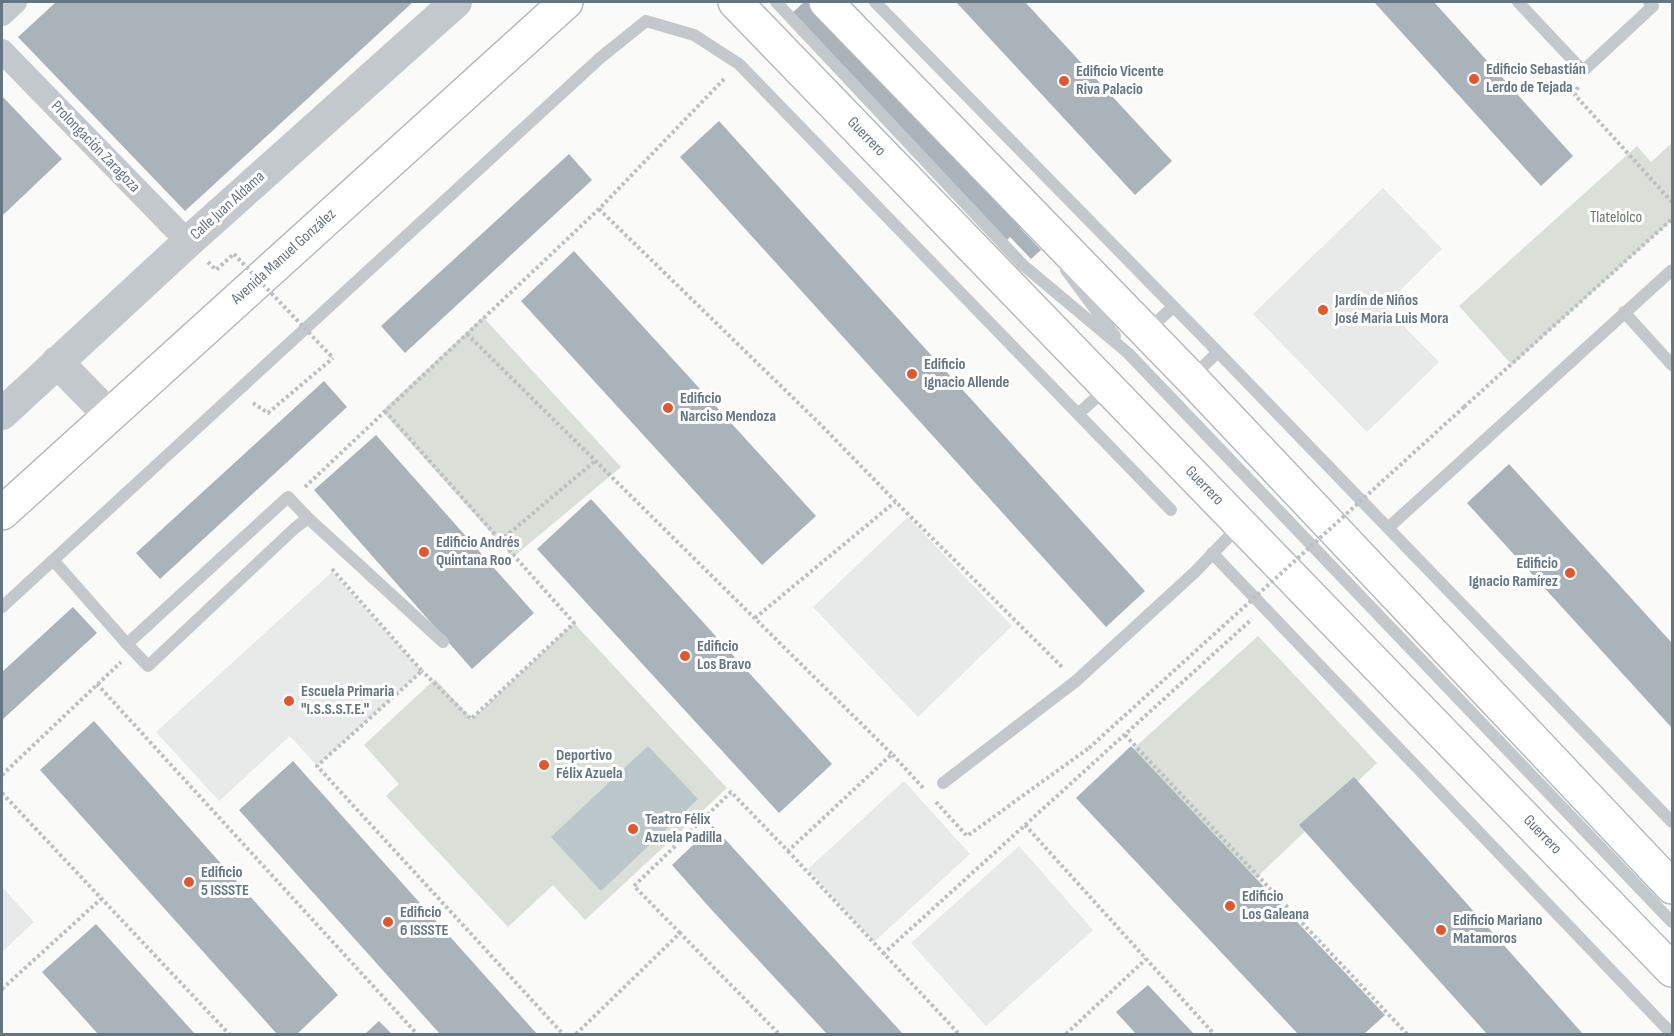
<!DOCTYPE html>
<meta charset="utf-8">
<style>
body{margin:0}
#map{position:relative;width:1674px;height:1036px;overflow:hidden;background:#fafaf8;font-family:"Sofia Sans Condensed",sans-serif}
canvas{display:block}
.frame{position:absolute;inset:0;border:3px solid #657683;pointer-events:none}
</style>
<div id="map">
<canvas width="1674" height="1036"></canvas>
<div class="frame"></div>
</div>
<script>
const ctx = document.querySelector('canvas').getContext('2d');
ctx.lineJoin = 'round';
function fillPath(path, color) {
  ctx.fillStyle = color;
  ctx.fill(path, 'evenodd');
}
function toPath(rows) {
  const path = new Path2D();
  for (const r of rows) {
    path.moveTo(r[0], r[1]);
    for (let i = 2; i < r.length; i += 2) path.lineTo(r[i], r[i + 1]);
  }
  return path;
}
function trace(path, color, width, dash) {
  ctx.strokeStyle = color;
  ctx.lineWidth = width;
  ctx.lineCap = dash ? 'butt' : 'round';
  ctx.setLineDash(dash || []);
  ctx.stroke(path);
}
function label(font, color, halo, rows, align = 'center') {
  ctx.font = font + ' "Sofia Sans Condensed",sans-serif';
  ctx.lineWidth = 6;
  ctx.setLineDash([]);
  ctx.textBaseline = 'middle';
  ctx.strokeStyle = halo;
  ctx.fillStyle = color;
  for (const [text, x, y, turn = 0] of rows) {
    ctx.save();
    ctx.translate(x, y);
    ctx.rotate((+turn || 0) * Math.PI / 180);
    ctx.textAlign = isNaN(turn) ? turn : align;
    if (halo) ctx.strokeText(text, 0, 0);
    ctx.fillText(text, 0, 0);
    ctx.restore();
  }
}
fillPath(toPath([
 [1383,188,1442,249,1384,306,1439,362,1367,432,1253,314],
 [908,517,1012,626,918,717,813,607],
 [332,572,422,671,317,766,290,736,219,801,156,732],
 [904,781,970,854,874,942,808,869],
 [1019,846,1093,930,986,1026,911,943],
 [2,887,34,922,2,952]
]), '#e8e9e9');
fillPath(toPath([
 [1672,143,1672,220,1512,365,1459,306,1637,146,1651,162],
 [483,317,621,467,513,557,382,411],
 [574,623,727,788,585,920,553,885,508,927,386,796,399,784,364,745,435,679,472,719],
 [1258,636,1377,763,1256,878,1133,749]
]), '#dadfd7');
fillPath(toPath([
 [648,746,698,799,601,891,551,837]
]), '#bbc7cb');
fillPath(toPath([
 [56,2,413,2,185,211,18,37],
 [804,2,814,2,1026,222,1020,228,1041,250,1031,259,1010,237,1004,243,788,17],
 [956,2,1025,2,1172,161,1135,195],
 [1374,2,1434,2,1573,156,1541,186],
 [2,96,62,159,2,216],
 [719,121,1145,591,1106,627,680,157],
 [569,154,592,180,405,353,381,326],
 [574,251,816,516,762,565,521,301],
 [324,381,347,407,160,579,136,553],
 [376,435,534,613,472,669,314,490],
 [1509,464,1672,643,1672,728,1467,503],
 [591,499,832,764,779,813,537,549],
 [73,607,97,633,2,720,2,672],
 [94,721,338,995,297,1034,277,1034,40,770],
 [1131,746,1385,1015,1364,1034,1298,1034,1076,798],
 [293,761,537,1034,440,1034,239,810],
 [1354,777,1583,1034,1487,1034,1299,825],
 [713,826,903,1034,827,1034,709,907,672,865],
 [96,924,195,1034,98,1034,42,972],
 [1148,985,1194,1034,1136,1034,1116,1012],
 [379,1021,392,1034,365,1034]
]), '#aab3b9');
const secondary = toPath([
 [826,2,1191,378,1672,887],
 [2,513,566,2]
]);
const primary = toPath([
 [735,2,1672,970]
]);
trace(secondary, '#b3babf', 36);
trace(primary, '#b5babe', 36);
trace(toPath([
 [1578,87,1575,95,1672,202],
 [599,209,821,425,896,502,1063,668],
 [208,262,216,270,234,254],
 [467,334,892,754],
 [253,403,268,413,333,358],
 [1464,407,1672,219],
 [385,411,574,623,471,719,422,671],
 [305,487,599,209,725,78],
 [500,541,595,461],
 [332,569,422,671,317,766,563,1034],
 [755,618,895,502],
 [97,684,417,1034],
 [1125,735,1407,1034],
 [2,775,121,662],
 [2,793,229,1034],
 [936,802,967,836,1089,748],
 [1025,825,1214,1034],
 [788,851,959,1034],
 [680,933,634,886,731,792,788,851,892,754,925,790],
 [883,954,1252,619],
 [2,989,101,899],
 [576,1034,680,933,779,1034],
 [1066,1034,1146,959]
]), '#bbbfc2', 4, [3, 3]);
trace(toPath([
 [776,2,1023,265,1128,353,1672,922],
 [875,2,1218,352,1672,822],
 [1518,2,1583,71,1653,6,1649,2],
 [1066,270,1115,336],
 [1624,312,1672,365],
 [1148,330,1173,307],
 [1192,377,1218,352],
 [1078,414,1107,388],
 [1388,528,1672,270],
 [1212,553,1672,1034],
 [53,560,127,644,148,666,295,528,308,518,443,642],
 [2,607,600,58,646,21,694,35,739,64,1171,510],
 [127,644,288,497,308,518],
 [943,783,1076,681,1195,572,1240,525]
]), '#c3c8cc', 12);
trace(toPath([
 [2,14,15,2],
 [2,51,188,242]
]), '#c3c8cc', 24);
trace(toPath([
 [57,362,109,415],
 [2,414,188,242,456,2]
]), '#c3c8cc', 32);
trace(secondary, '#fff', 33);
trace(primary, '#fff', 33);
trace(toPath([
 [234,254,333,358],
 [1089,748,1464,407]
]), '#bbbfc2', 4, [3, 3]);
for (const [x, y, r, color] of [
 [1474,79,6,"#e4572e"],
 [1064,81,6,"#e4572e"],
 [1323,310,6,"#e4572e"],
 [912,374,6,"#e4572e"],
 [668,408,6,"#e4572e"],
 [424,552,6,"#e4572e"],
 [1570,573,6,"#e4572e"],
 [685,656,6,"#e4572e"],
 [289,701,6,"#e4572e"],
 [544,765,6,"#e4572e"],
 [633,829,6,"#e4572e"],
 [189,882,6,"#e4572e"],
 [1230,906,6,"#e4572e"],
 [388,922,6,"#e4572e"],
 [1441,930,6,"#e4572e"]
]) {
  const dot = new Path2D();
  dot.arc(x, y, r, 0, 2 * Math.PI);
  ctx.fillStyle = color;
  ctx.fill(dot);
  trace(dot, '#fff', 2);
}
label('bold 16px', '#657683', '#fff', [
 ["Edificio Sebastián",1486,70],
 ["Lerdo de Tejada",1486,88],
 ["Edificio Vicente",1076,72],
 ["Riva Palacio",1076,90],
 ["Jardín de Niños",1335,301],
 ["José Maria Luis Mora",1335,319],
 ["Edificio",924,365],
 ["Ignacio Allende",924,383],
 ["Edificio",680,399],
 ["Narciso Mendoza",680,417],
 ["Edificio Andrés",436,543],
 ["Quintana Roo",436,561],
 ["Edificio",1558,564,"right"],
 ["Ignacio Ramírez",1558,582,"right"],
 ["Edificio",697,647],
 ["Los Bravo",697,665],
 ["Escuela Primaria",301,692],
 ["\"I.S.S.S.T.E.\"",301,710],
 ["Deportivo",556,756],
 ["Félix Azuela",556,774],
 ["Teatro Félix",645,820],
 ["Azuela Padilla",645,838],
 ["Edificio",201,873],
 ["5 ISSSTE",201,891],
 ["Edificio",1242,897],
 ["Los Galeana",1242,915],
 ["Edificio",400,913],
 ["6 ISSSTE",400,931],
 ["Edificio Mariano",1453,921],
 ["Matamoros",1453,939]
], 'left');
label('16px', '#657683', '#fff', [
 ["Guerrero",866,137,46],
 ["Prolongación Zaragoza",95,147,46],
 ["Calle Juan Aldama",228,206,-42],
 ["Avenida Manuel González",284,257,-42],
 ["Guerrero",1204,486,46],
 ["Guerrero",1542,835,46]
]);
label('16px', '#687a64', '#fff', [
 ["Tlatelolco",1616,218]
]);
</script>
